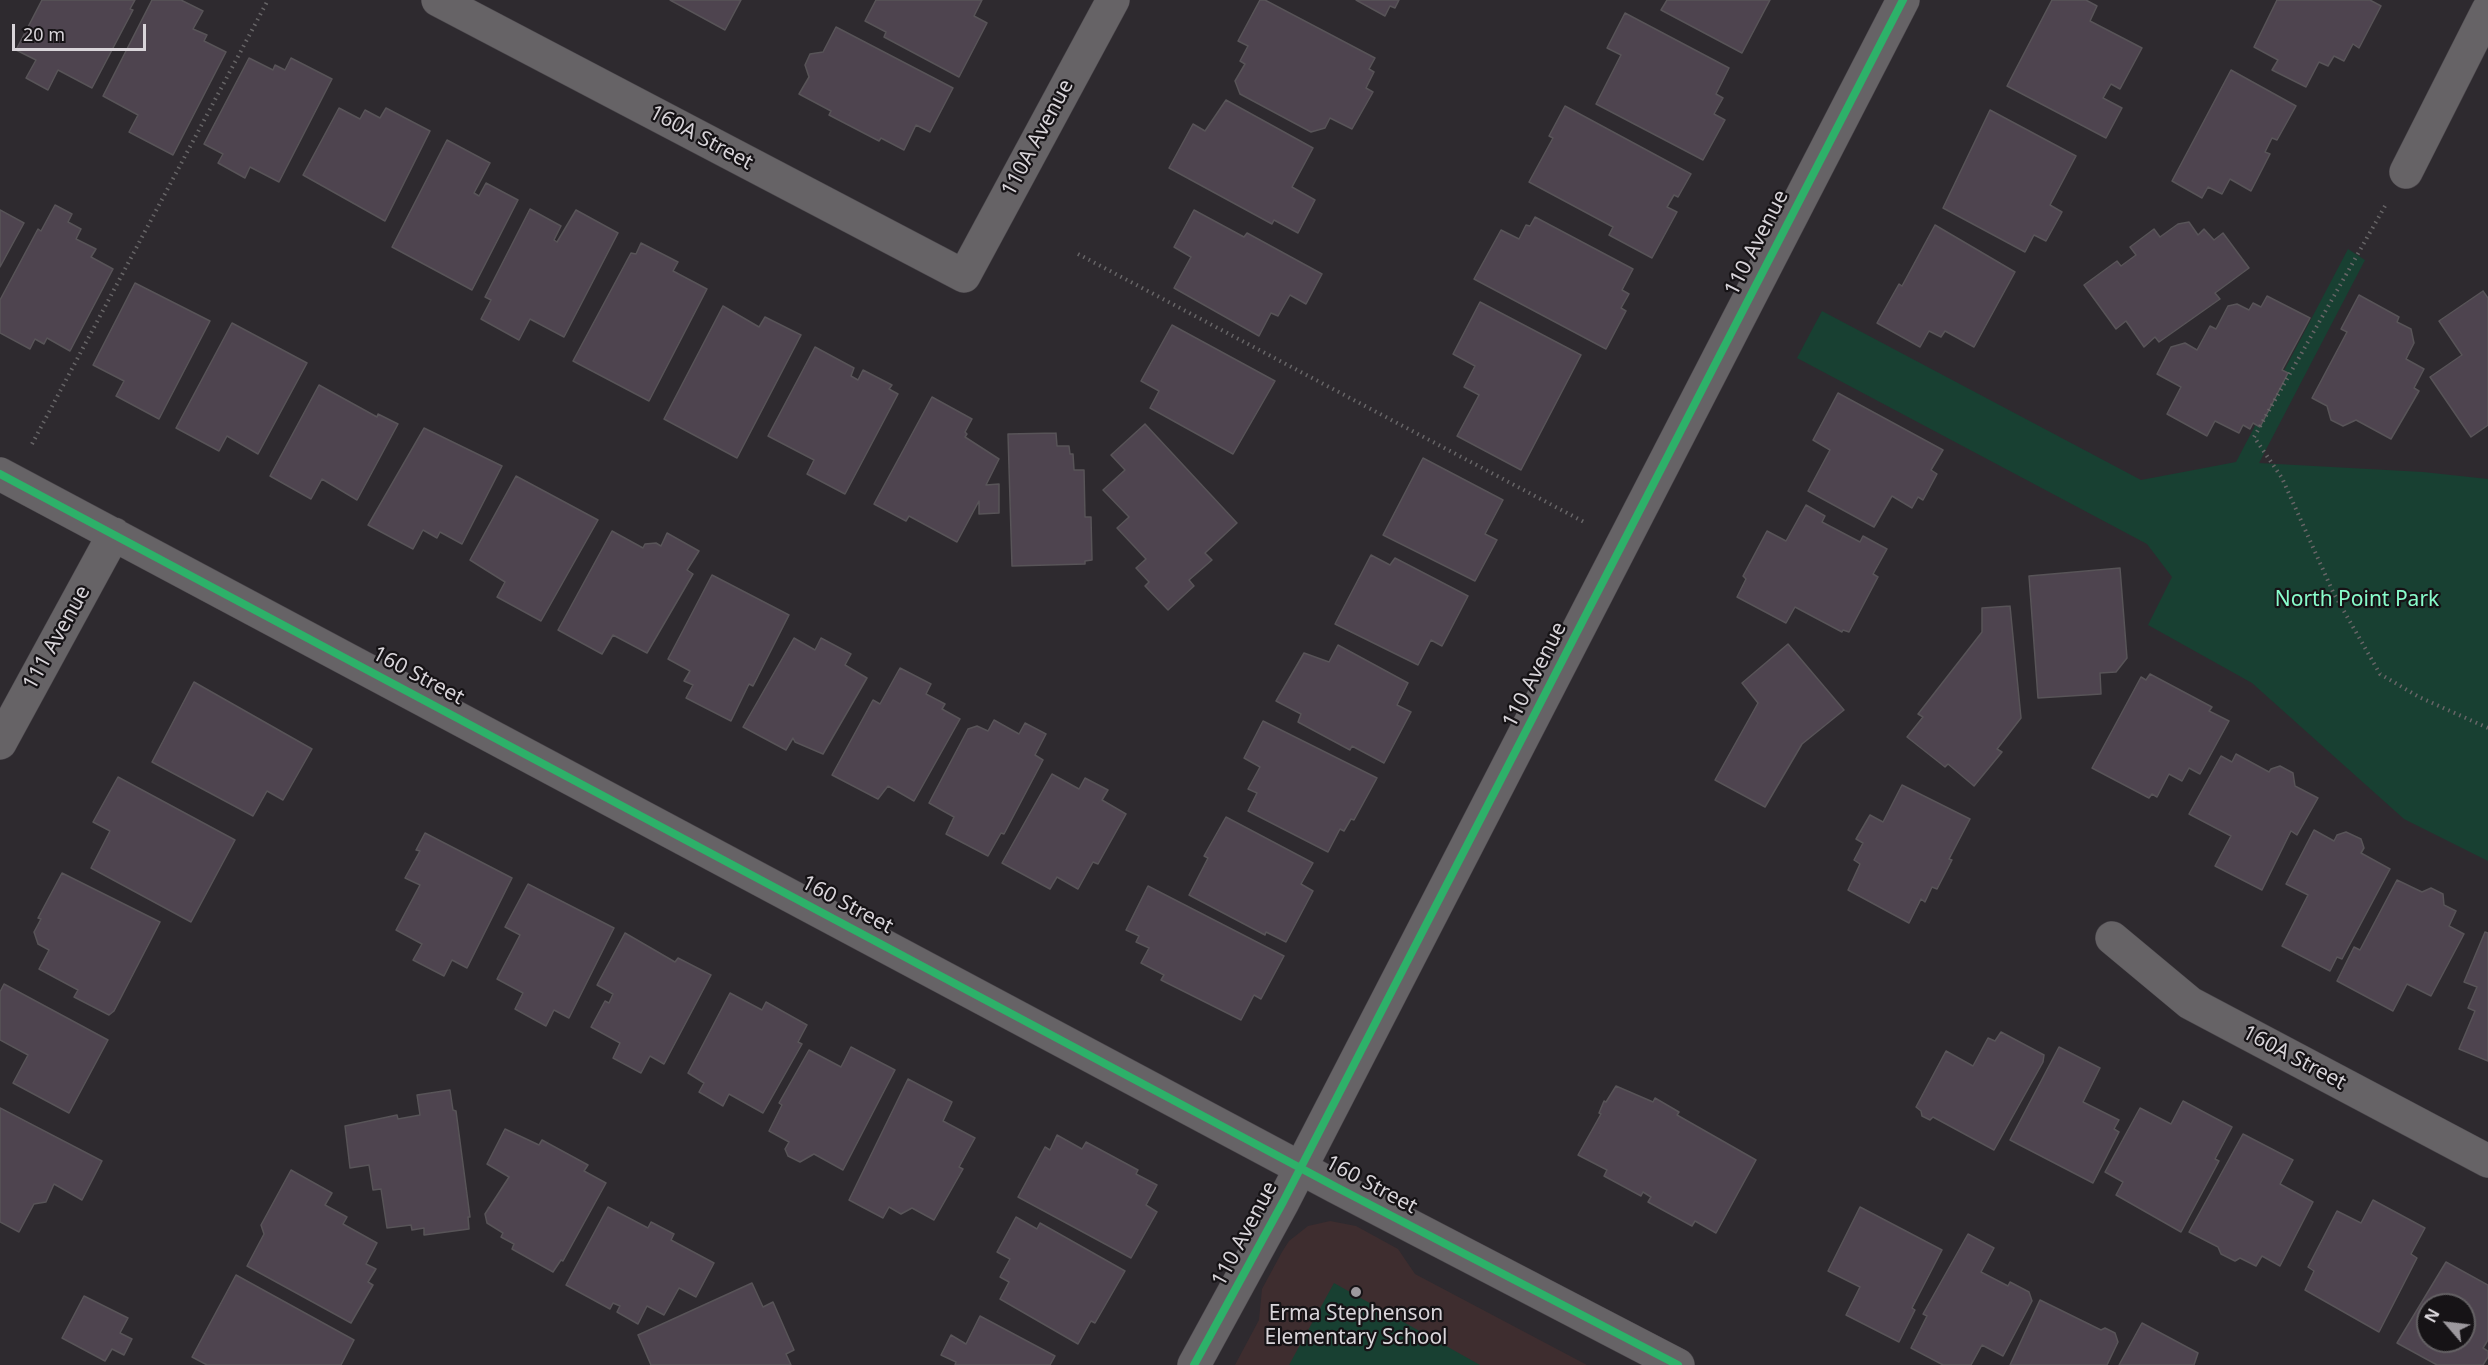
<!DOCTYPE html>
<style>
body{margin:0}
#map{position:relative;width:2488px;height:1365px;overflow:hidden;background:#2e2a2f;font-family:"Noto Sans",sans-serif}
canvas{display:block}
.north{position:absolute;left:2416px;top:1293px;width:60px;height:60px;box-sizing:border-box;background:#161316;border:2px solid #646164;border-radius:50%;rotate:298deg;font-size:16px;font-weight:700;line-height:24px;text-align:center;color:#d9d5da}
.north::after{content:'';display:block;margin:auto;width:21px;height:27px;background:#9d999e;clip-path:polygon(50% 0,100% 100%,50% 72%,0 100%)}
.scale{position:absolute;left:12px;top:24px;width:134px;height:27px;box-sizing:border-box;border:3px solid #d9d5da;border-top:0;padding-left:8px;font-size:18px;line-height:21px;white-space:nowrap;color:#d9d5da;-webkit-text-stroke:4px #161316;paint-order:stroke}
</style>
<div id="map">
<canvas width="2488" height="1365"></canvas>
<div class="north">N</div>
<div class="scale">20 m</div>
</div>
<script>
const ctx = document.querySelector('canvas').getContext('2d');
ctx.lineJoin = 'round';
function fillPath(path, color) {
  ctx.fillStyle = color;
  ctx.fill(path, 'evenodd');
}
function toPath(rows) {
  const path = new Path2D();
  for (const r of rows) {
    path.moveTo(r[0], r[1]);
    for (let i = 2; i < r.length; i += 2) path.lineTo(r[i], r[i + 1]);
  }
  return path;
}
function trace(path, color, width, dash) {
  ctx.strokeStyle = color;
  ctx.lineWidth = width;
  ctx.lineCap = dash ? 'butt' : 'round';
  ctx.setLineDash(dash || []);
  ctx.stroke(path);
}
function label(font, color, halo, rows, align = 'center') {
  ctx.font = font + ' "Noto Sans",sans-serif';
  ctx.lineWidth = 4.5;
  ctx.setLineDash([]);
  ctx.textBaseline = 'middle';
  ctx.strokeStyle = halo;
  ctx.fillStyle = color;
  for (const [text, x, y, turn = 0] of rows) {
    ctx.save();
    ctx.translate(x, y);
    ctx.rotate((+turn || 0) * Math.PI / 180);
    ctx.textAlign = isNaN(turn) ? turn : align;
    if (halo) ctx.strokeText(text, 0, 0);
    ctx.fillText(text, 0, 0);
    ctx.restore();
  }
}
fillPath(toPath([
 [1330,1221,1356,1226,1398,1249,1415,1274,1587,1365,1235,1365,1259,1320,1262,1289,1282,1252,1289,1241,1308,1226]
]), '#3e2d2f');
fillPath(toPath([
 [2348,249,2365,260,2259,463,2423,472,2488,479,2488,861,2404,819,2252,683,2148,625,2172,577,2147,544,1797,358,1822,311,2141,480,2236,462],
 [1334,1283,1480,1365,1289,1365]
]), '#184032');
const building = toPath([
 [42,0,135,0,130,9,133,10,92,88,58,70,48,90,26,78,36,60,16,50,42,0],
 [152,0,181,0,203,11,193,29,207,35,204,41,226,52,173,155,129,132,138,115,103,96,152,0],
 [670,0,741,0,725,30,670,0],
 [876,0,982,0,974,16,987,23,959,77,884,37,886,32,865,21,876,0],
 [1260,0,1265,0,1375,58,1369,69,1374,72,1366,88,1373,92,1352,129,1330,118,1325,128,1311,132,1240,94,1235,81,1245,64,1240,61,1248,46,1238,41,1260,0],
 [1356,0,1399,0,1395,8,1390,6,1385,16,1356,0],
 [1667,0,1770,0,1742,53,1661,10,1667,0],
 [2052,0,2086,0,2097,6,2090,21,2142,48,2120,89,2111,84,2103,98,2122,108,2106,138,2007,86,2052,0],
 [2277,0,2370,0,2381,6,2359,48,2353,44,2344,61,2334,56,2328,66,2319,62,2306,87,2272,70,2278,60,2254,47,2277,0],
 [1625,13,1729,68,1716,94,1723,98,1714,114,1725,120,1703,160,1596,104,1621,55,1607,48,1625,13],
 [836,27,953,88,930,132,916,125,904,150,881,138,879,141,829,115,831,111,799,94,809,77,805,65,810,54,823,52,836,27],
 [249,58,273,70,275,65,285,70,291,58,332,79,279,182,250,167,245,178,218,163,223,154,204,144,249,58],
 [2231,70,2296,106,2277,140,2272,138,2265,152,2270,154,2251,191,2230,179,2222,194,2208,187,2202,198,2172,181,2231,70],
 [1226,100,1313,148,1292,187,1315,200,1298,233,1274,220,1272,224,1169,168,1193,124,1205,131,1226,100],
 [1565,106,1691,174,1678,197,1674,195,1667,207,1677,212,1652,258,1609,235,1613,227,1529,182,1553,138,1549,136,1565,106],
 [339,108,360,119,365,110,380,118,386,108,430,131,385,221,303,175,339,108],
 [1990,110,2076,156,2050,205,2062,212,2046,241,2034,235,2025,252,1943,208,1990,110],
 [447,140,490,163,474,193,479,196,486,183,518,200,472,290,392,247,447,140],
 [55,205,72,214,68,222,81,229,76,239,96,249,91,257,113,269,70,351,47,338,44,344,35,339,30,349,0,333,0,300,38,229,41,231,55,205],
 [530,209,561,226,554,240,557,242,576,210,618,233,564,337,530,319,519,340,481,319,491,300,485,297,530,209],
 [0,210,24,223,0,267,0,210],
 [1194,210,1244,237,1247,233,1322,274,1306,304,1290,295,1278,316,1271,313,1259,336,1174,288,1191,257,1174,247,1194,210],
 [1535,217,1633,269,1622,290,1629,294,1621,308,1626,311,1606,349,1474,279,1501,230,1519,239,1526,225,1530,226,1535,217],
 [2189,222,2198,235,2204,229,2214,240,2223,233,2249,268,2215,293,2220,299,2159,342,2155,337,2144,347,2126,321,2116,329,2084,285,2117,261,2121,266,2136,255,2130,247,2154,229,2160,237,2178,224,2189,222],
 [1935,225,2015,272,1974,347,1945,331,1941,337,1929,331,1920,347,1877,323,1899,284,1902,286,1935,225],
 [641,243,678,262,673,271,707,289,649,401,573,361,631,253,636,254,641,243],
 [135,283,210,321,159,419,116,396,124,381,93,365,135,283],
 [2483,291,2488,298,2488,425,2471,437,2430,377,2462,355,2439,321,2483,291],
 [2359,295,2399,317,2397,322,2411,329,2414,343,2406,359,2424,369,2414,388,2419,391,2391,439,2356,420,2343,426,2331,420,2327,406,2312,398,2347,332,2341,329,2359,295],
 [2267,296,2310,318,2282,370,2288,373,2260,427,2253,423,2250,429,2243,425,2239,433,2215,421,2207,436,2167,414,2181,387,2157,374,2171,347,2185,343,2197,350,2210,326,2216,329,2228,306,2237,304,2249,310,2253,303,2261,307,2267,296],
 [1480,302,1581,355,1521,470,1457,436,1479,395,1464,387,1475,366,1453,354,1480,302],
 [723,306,759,327,765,317,801,335,737,458,664,419,723,306],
 [232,323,307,363,258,454,227,436,219,451,176,428,232,323],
 [1172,325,1275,381,1233,454,1150,408,1159,391,1141,381,1172,325],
 [815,347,854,368,851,376,858,380,863,370,892,385,889,389,898,394,845,494,807,474,814,460,768,436,815,347],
 [319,385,377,417,378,414,398,424,357,500,322,479,311,499,270,476,319,385],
 [1838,393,1943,450,1931,470,1937,474,1923,500,1918,497,1912,508,1892,496,1874,527,1808,491,1830,450,1813,440,1838,393],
 [932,397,972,419,965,432,967,434,965,437,999,459,986,485,999,484,999,513,979,514,979,501,957,542,909,516,906,521,874,504,932,397],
 [1145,424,1237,523,1205,553,1212,560,1189,580,1194,586,1168,610,1145,586,1149,582,1136,568,1146,559,1117,528,1129,517,1103,490,1125,470,1111,455,1145,424],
 [424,428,502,466,462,544,440,532,437,538,423,530,413,549,368,525,424,428],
 [1056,433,1057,446,1069,446,1070,454,1073,454,1074,470,1084,470,1085,517,1091,517,1092,560,1085,561,1085,564,1012,566,1008,434,1056,433],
 [1423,458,1503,500,1485,534,1497,540,1475,581,1383,535,1423,458],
 [516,476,598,520,541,621,497,597,505,582,470,560,516,476],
 [1806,505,1825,516,1822,522,1860,542,1863,536,1887,549,1873,574,1878,577,1849,632,1843,630,1842,632,1795,607,1786,623,1737,597,1746,579,1743,576,1767,531,1786,541,1806,505],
 [612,531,643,548,645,544,656,543,661,546,667,533,699,551,687,570,693,574,647,653,613,635,602,654,558,630,612,531],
 [1371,555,1390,565,1395,558,1468,596,1442,646,1431,640,1418,665,1335,624,1371,555],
 [2120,568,2127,658,2116,672,2100,673,2101,694,2038,698,2029,576,2120,568],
 [712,575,789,615,753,686,749,684,731,721,686,698,693,685,684,681,690,671,668,659,712,575],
 [2010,606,2021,718,1997,749,2002,752,1974,786,1948,764,1945,767,1907,737,1923,717,1918,714,1982,632,1982,608,2010,606],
 [794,638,815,650,821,638,851,654,845,665,867,678,823,754,795,742,793,738,786,750,743,727,794,638],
 [1788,644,1844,710,1802,744,1765,807,1715,780,1758,703,1742,683,1788,644],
 [1338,645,1408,683,1397,705,1411,712,1384,763,1352,746,1350,750,1298,722,1301,714,1276,701,1304,653,1329,662,1338,645],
 [900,668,931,684,926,694,945,704,942,709,960,719,914,801,888,786,878,799,832,775,873,700,880,704,900,668],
 [2150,674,2212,707,2209,711,2229,721,2200,774,2189,768,2182,781,2169,774,2157,797,2152,794,2149,798,2092,768,2141,677,2146,680,2150,674],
 [194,682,312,749,283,800,267,791,253,816,152,762,194,682],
 [994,720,1019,734,1025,723,1046,734,1035,755,1043,760,1004,834,1001,833,988,856,946,834,954,817,929,803,968,729,977,726,988,731,994,720],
 [1263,721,1377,778,1354,820,1351,819,1344,831,1340,829,1328,852,1248,811,1257,793,1248,789,1260,767,1244,758,1263,721],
 [2236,754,2269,772,2271,769,2280,766,2293,773,2295,786,2318,798,2297,835,2291,831,2262,890,2215,866,2231,836,2189,814,2221,756,2232,762,2236,754],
 [1052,774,1079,789,1085,778,1108,790,1102,800,1126,814,1098,864,1093,862,1078,889,1057,877,1050,889,1002,863,1052,774],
 [118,777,235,840,191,922,91,868,110,831,93,822,118,777],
 [1902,785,1970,819,1949,859,1952,860,1937,889,1932,887,1925,902,1921,899,1909,923,1848,890,1860,864,1854,860,1863,843,1856,839,1870,815,1883,822,1902,785],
 [1226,817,1313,863,1301,884,1313,891,1286,942,1266,932,1265,935,1189,895,1208,858,1204,856,1226,817],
 [2314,830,2334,841,2337,835,2346,832,2361,839,2364,848,2361,853,2390,869,2342,959,2337,957,2330,971,2282,946,2308,895,2286,884,2314,830],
 [425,833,512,878,467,968,452,960,444,976,413,960,422,944,396,930,420,885,405,878,420,851,416,850,425,833],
 [62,873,160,922,114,1011,109,1015,74,997,78,990,39,969,49,950,38,944,34,932,41,919,38,918,62,873],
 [2397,880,2422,892,2431,888,2443,894,2444,905,2456,911,2449,926,2464,934,2431,996,2407,984,2393,1011,2337,981,2354,947,2360,950,2397,880],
 [528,884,614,928,569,1018,554,1010,546,1026,515,1009,523,993,497,979,520,935,505,927,528,884],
 [1148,886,1284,956,1261,999,1254,995,1241,1020,1161,980,1164,975,1141,963,1149,948,1136,942,1139,936,1126,930,1148,886],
 [2485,932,2488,933,2488,1061,2459,1049,2475,1011,2468,1008,2477,987,2464,982,2485,932],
 [625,933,675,962,678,958,711,975,664,1064,650,1056,641,1073,613,1058,620,1043,591,1027,605,1001,609,1003,613,994,597,985,625,933],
 [4,984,108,1040,69,1113,13,1083,28,1055,0,1040,0,992,4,984],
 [730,993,762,1010,766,1002,807,1025,798,1042,802,1044,763,1113,729,1094,723,1106,699,1092,704,1083,688,1073,730,993],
 [2001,1032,2044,1055,2043,1062,1994,1150,1933,1117,1930,1120,1922,1116,1921,1111,1916,1107,1946,1051,1973,1066,1988,1038,1995,1041,2001,1032],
 [851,1047,895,1070,843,1170,814,1154,800,1162,788,1156,785,1149,789,1142,769,1131,782,1105,779,1103,809,1050,841,1067,851,1047],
 [2059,1047,2100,1068,2083,1102,2119,1120,2114,1129,2119,1132,2093,1183,2010,1140,2059,1047],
 [908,1079,952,1102,943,1121,975,1138,959,1167,963,1169,934,1220,912,1208,901,1214,889,1207,883,1218,849,1200,908,1079],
 [1616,1086,1653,1102,1655,1098,1679,1112,1677,1115,1756,1160,1716,1233,1695,1221,1692,1226,1648,1202,1651,1197,1643,1192,1641,1196,1604,1176,1607,1170,1578,1155,1601,1114,1599,1113,1604,1101,1606,1102,1616,1086],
 [450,1090,453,1110,456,1111,470,1217,468,1217,469,1229,424,1235,424,1228,412,1230,411,1225,387,1228,381,1189,373,1190,369,1165,350,1168,345,1126,397,1115,398,1119,420,1115,417,1095,450,1090],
 [2183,1101,2232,1127,2215,1159,2219,1161,2181,1232,2116,1195,2123,1182,2105,1172,2140,1108,2171,1124,2183,1101],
 [0,1108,102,1161,82,1200,54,1184,46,1202,34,1204,19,1232,0,1222,0,1108],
 [505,1129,539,1145,542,1140,588,1165,584,1171,606,1183,563,1261,561,1260,553,1272,512,1249,514,1244,501,1237,503,1233,487,1223,485,1214,509,1177,487,1164,505,1129],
 [2243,1134,2293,1160,2280,1184,2313,1202,2280,1266,2262,1256,2256,1266,2240,1258,2235,1261,2221,1254,2218,1247,2189,1232,2243,1134],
 [1057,1135,1082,1149,1086,1142,1138,1170,1136,1174,1157,1185,1146,1205,1157,1212,1131,1258,1018,1197,1045,1147,1050,1150,1057,1135],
 [291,1170,332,1193,325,1205,347,1217,343,1224,377,1243,366,1264,376,1269,368,1282,373,1285,351,1323,247,1266,264,1234,261,1225,291,1170],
 [2373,1200,2425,1228,2411,1254,2417,1258,2379,1332,2305,1290,2314,1271,2308,1267,2337,1211,2361,1223,2373,1200],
 [608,1207,648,1228,651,1222,674,1234,671,1240,714,1263,696,1297,679,1288,664,1315,647,1306,638,1324,617,1312,620,1306,613,1303,610,1309,566,1285,608,1207],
 [1860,1207,1942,1250,1912,1308,1915,1310,1899,1342,1846,1315,1860,1287,1828,1271,1860,1207],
 [1016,1217,1037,1229,1040,1223,1125,1271,1095,1323,1091,1321,1078,1344,1000,1299,1009,1282,1000,1277,1010,1259,997,1252,1016,1217],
 [1968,1234,1994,1248,1981,1272,2008,1286,2010,1282,2029,1292,2032,1301,2003,1356,1982,1345,1971,1365,1943,1365,1911,1348,1927,1316,1923,1314,1968,1234],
 [2446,1262,2488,1285,2488,1340,2483,1348,2488,1351,2488,1357,2483,1365,2437,1365,2397,1343,2446,1262],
 [2428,1305,2464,1305,2464,1341,2428,1341,2428,1305],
 [236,1275,354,1340,341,1365,207,1365,192,1357,236,1275],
 [752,1283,763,1307,773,1302,794,1350,786,1354,791,1365,651,1365,638,1335,752,1283],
 [84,1296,128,1318,120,1333,132,1339,124,1355,112,1349,105,1361,62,1338,84,1296],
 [2040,1300,2101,1330,2105,1328,2115,1333,2118,1342,2107,1365,2010,1365,2040,1300],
 [980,1316,1055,1356,1050,1365,955,1365,956,1362,941,1355,951,1335,966,1344,980,1316],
 [2142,1323,2198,1353,2194,1365,2119,1365,2142,1323]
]);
fillPath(building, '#4e444f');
trace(building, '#585458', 1.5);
const minor = toPath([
 [438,0,964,276,1113,0],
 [2406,172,2488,10],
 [0,474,1336,1187,1678,1365],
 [0,743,114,534],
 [2112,938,2190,1003,2488,1161],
 [1194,1365,1283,1202,1903,0]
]);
trace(minor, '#49454a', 34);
trace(toPath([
 [2385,206,2254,437,2282,478,2333,592,2380,674,2419,697,2488,728],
 [1078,254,1586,523],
 [32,444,268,0]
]), '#676567', 4, [1.5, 4.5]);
trace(minor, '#666366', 33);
trace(toPath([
 [0,474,1336,1187,1678,1365],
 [1194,1365,1283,1202,1903,0]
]), '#2db169', 8);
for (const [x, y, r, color] of [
 [1356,1292,6,"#9d999e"]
]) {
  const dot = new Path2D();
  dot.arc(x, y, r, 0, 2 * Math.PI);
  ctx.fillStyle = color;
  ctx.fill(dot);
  trace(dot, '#161316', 2);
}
label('21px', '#d9d5da', '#161316', [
 ["160A Street",701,138,28],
 ["110A Avenue",1038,138,-62],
 ["110 Avenue",1757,243,-63],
 ["111 Avenue",57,638,-61],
 ["110 Avenue",1535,675,-63],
 ["160 Street",418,676,28],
 ["160 Street",847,905,28],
 ["160A Street",2294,1058,28],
 ["160 Street",1371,1185,28],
 ["110 Avenue",1245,1234,-62]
]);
label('21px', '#88fccb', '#161316', [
 ["North Point Park",2357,600]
]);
label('21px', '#d9d5da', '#161316', [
 ["Erma Stephenson",1356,1314],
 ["Elementary School",1356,1338]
]);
</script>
